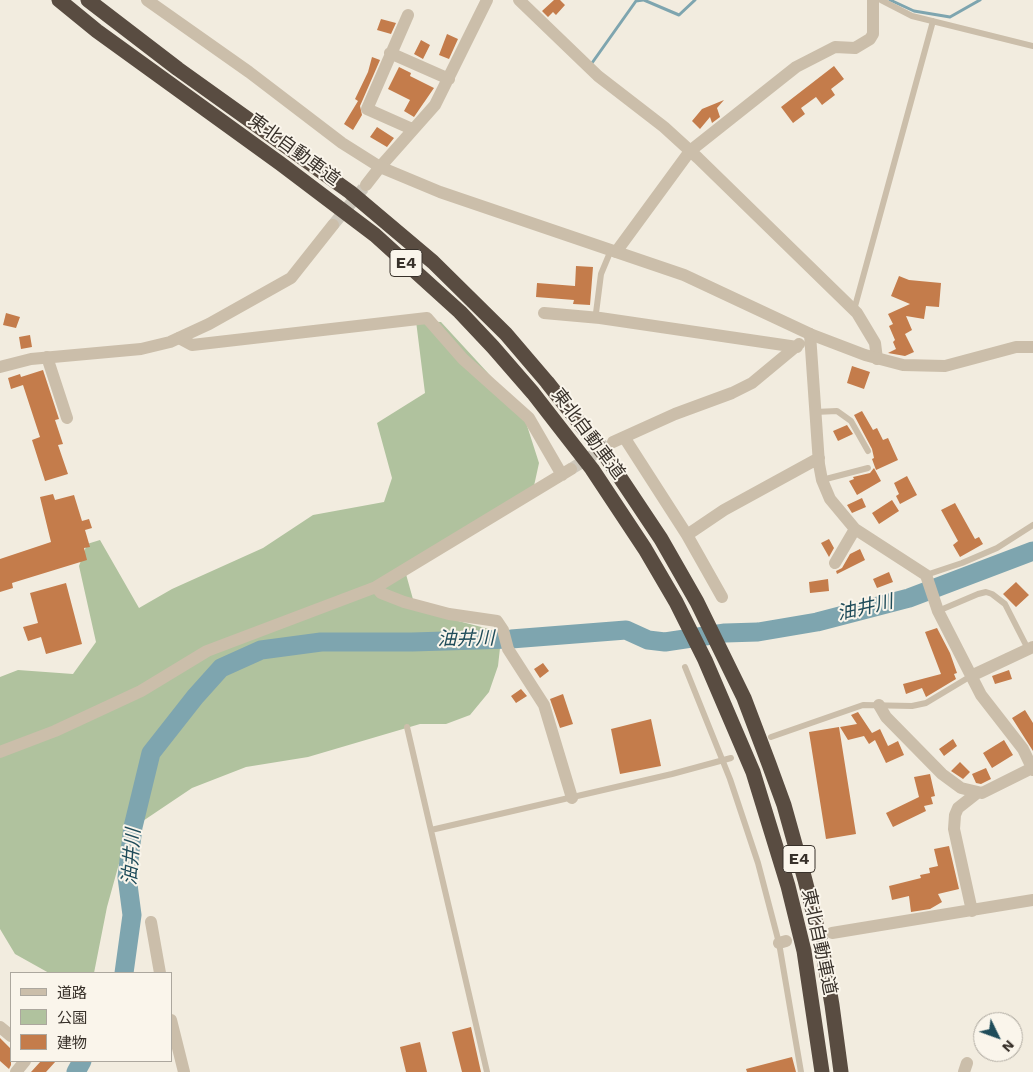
<!DOCTYPE html>
<meta charset="utf-8">
<style>
body{margin:0}
#map{position:relative;width:1033px;height:1072px;overflow:hidden;background:#f2ecdf;font-family:"Work Sans","Noto Sans JP",sans-serif}
canvas{display:block}
.legend{position:absolute;left:10px;top:972px;width:162px;height:90px;box-sizing:border-box;background:#faf5eb;border:1px solid #aca79e;margin:0;padding:6px 9px;list-style:none;font-size:15px;color:#38312a}
.legend li{display:flex;align-items:center;gap:10px;height:25px}
.legend b{width:25px;border:1px solid #aca79e}
.north{position:absolute;left:973px;top:1012px;width:50px;height:50px;box-sizing:border-box;background:#faf5eb;border:1px solid #aca79e;border-radius:50%;rotate:132deg;font-size:14px;font-weight:700;line-height:20px;text-align:center;color:#38312a}
.north::after{content:'';display:block;margin:auto;width:18px;height:22px;background:#1f4c5a;clip-path:polygon(50% 0,100% 100%,50% 72%,0 100%)}
</style>
<div id="map">
<canvas width="1033" height="1072"></canvas>
<ul class="legend">
<li><b style="height:6px;background:#cbbeaa"></b>道路</li>
<li><b style="height:14px;background:#b0c29e"></b>公園</li>
<li><b style="height:14px;background:#c47c4b"></b>建物</li>
</ul>
<div class="north">N</div>
</div>
<script>
const ctx = document.querySelector('canvas').getContext('2d');
ctx.lineJoin = 'round';
function fillPath(path, color) {
  ctx.fillStyle = color;
  ctx.fill(path, 'evenodd');
}
function toPath(rows) {
  const path = new Path2D();
  for (const r of rows) {
    path.moveTo(r[0], r[1]);
    for (let i = 2; i < r.length; i += 2) path.lineTo(r[i], r[i + 1]);
  }
  return path;
}
function trace(path, color, width, dash) {
  ctx.strokeStyle = color;
  ctx.lineWidth = width;
  ctx.lineCap = dash ? 'butt' : 'round';
  ctx.setLineDash(dash || []);
  ctx.stroke(path);
}
function label(font, color, halo, rows, align = 'center') {
  ctx.font = font + ' "Work Sans","Noto Sans JP",sans-serif';
  ctx.lineWidth = 4;
  ctx.setLineDash([]);
  ctx.textBaseline = 'middle';
  ctx.strokeStyle = halo;
  ctx.fillStyle = color;
  for (const [text, x, y, turn = 0] of rows) {
    ctx.save();
    ctx.translate(x, y);
    ctx.rotate((+turn || 0) * Math.PI / 180);
    ctx.textAlign = isNaN(turn) ? turn : align;
    if (halo) ctx.strokeText(text, 0, 0);
    ctx.fillText(text, 0, 0);
    ctx.restore();
  }
}
fillPath(toPath([
 [416,321,441,322,522,410,539,463,532,495,404,567,416,610,489,629,498,638,500,648,498,666,489,692,470,715,446,724,420,724,308,757,246,767,192,788,128,831,107,907,94,973,49,973,15,954,0,929,0,677,18,670,73,674,96,642,79,566,87,544,100,540,139,608,172,589,263,548,313,515,384,502,392,478,377,423,425,393]
]), '#b0c29e');
trace(toPath([
 [644,0,679,15,695,0],
 [890,0,914,11,950,17,980,0],
 [592,63,636,1,643,0]
]), '#7ea5af', 3);
trace(toPath([
 [124,973,132,915,127,877,133,827,151,753,195,697,221,668,261,650,321,642,412,642,511,639,626,630,648,640,665,642,725,633,758,632,817,622,909,598,1033,551],
 [76,1072,82,1061]
]), '#7ea5af', 19);
fillPath(toPath([
 [554,0,560,0,565,5,556,15,553,12,548,17,542,11],
 [381,19,396,23,391,34,377,30],
 [447,34,458,39,449,59,439,55],
 [421,40,430,45,423,59,414,54],
 [372,57,380,60,360,106,362,115,353,130,344,124,358,101,355,99,368,72],
 [834,66,844,79,831,89,835,95,822,105,816,97,801,108,805,114,793,123,781,107],
 [399,67,411,73,410,76,434,88,414,117,404,111,410,100,388,89],
 [724,100,717,108,720,117,712,123,710,117,700,129,692,121,702,109],
 [377,127,394,138,387,147,370,137],
 [576,266,593,267,590,305,573,304,574,300,536,297,537,283,575,286],
 [899,276,909,280,941,283,939,307,926,306,924,319,906,316,912,330,905,334,914,352,905,356,888,353,896,349,893,342,895,340,889,326,893,324,888,314,910,304,891,296],
 [6,313,20,317,16,328,3,325],
 [30,335,32,347,21,349,19,337],
 [852,366,870,372,864,389,847,383],
 [43,370,59,419,55,420,63,444,58,445,68,474,45,481,32,440,40,437,23,385,11,389,8,378,20,374,21,377],
 [862,411,873,430,877,428,883,440,888,438,898,460,876,470,872,459,874,458,872,449,854,415],
 [847,425,853,434,838,441,833,431],
 [874,468,881,481,857,495,849,481,854,479,853,477,870,473],
 [907,476,917,495,900,504,896,496,899,494,894,483],
 [53,494,55,500,74,495,82,521,89,519,92,528,85,530,90,547,84,548,87,560,12,583,13,588,0,592,0,559,51,542,40,497],
 [862,498,866,507,852,513,847,505],
 [892,500,899,511,879,524,872,513],
 [955,503,975,539,979,537,983,544,960,557,953,545,958,541,941,510],
 [829,539,834,548,829,557,821,543],
 [860,549,865,560,837,574,836,571,842,568,850,554],
 [889,572,893,582,877,588,873,579],
 [828,579,829,591,810,593,809,582],
 [1016,582,1029,595,1016,607,1003,594],
 [66,583,82,644,46,654,41,637,28,641,23,627,38,623,30,593],
 [937,628,950,653,957,673,954,674,956,679,926,697,922,688,906,694,903,684,941,674,925,632],
 [543,663,549,671,540,678,534,669],
 [1009,670,1012,679,995,684,992,676],
 [521,689,527,696,516,703,511,696],
 [563,694,573,724,560,728,550,699],
 [1025,710,1033,723,1033,751,1012,718],
 [858,712,872,733,880,729,888,746,898,741,904,755,886,763,875,740,869,744,864,736,848,740,840,727,857,724,851,715],
 [651,719,661,766,620,774,611,729],
 [839,727,856,834,826,839,809,732],
 [953,739,957,746,944,756,939,749],
 [1004,740,1013,755,992,768,983,753],
 [960,762,970,772,963,779,951,771],
 [986,768,991,779,981,784,976,783,972,774],
 [930,774,935,796,931,797,933,804,924,806,926,811,893,827,886,813,919,797,914,777],
 [949,846,959,889,938,894,942,902,930,909,911,912,909,896,892,900,889,886,921,878,920,875,930,873,929,868,938,866,934,849],
 [471,1027,481,1072,462,1072,452,1032],
 [0,1038,11,1049,11,1065,9,1069,0,1061],
 [420,1042,427,1072,406,1072,400,1047],
 [792,1057,796,1072,747,1072,746,1069],
 [41,1061,56,1061,46,1072,31,1072]
]), '#c47c4b');
trace(toPath([
 [571,469,609,445]
]), '#cdc7bb', 12, [12, 6]);
trace(toPath([
 [333,225,366,185]
]), '#cdc7bb', 12, [12, 6]);
trace(toPath([
 [881,0,912,16,1033,46],
 [854,310,933,21],
 [599,317,596,313,601,274,611,250],
 [815,412,837,411,851,421,868,451],
 [822,480,868,468],
 [926,575,962,563,997,548,1033,525],
 [938,611,978,594,986,592,992,594,1005,604,1028,649],
 [685,667,730,779,758,863,779,943,801,1072],
 [407,727,487,1072],
 [771,737,863,705,912,706,926,703,971,676],
 [431,830,672,774,731,758]
]), '#cbbeaa', 6);
trace(toPath([
 [519,0,598,76,664,127,698,158,857,313,875,343,877,359],
 [408,15,367,109,412,129],
 [390,53,449,79],
 [380,167,435,105,487,0],
 [616,252,690,151,796,67,835,47,855,48,870,39,873,34,873,0],
 [544,313,600,318,797,347],
 [810,334,819,464,822,480,830,499,855,529,926,575,938,611,981,695,1023,749,1033,770],
 [179,338,192,345,427,318,463,359,529,418,562,475],
 [47,357,67,418],
 [624,437,687,535,722,597],
 [613,442,675,414,732,393,752,383,799,344],
 [687,535,724,510,819,458],
 [835,563,855,529],
 [376,587,381,593,404,602,449,614,497,621,503,630,508,649,544,705,572,798],
 [971,676,1033,647],
 [879,705,886,717,942,774,961,788,982,793,1032,768],
 [0,752,55,731,141,691,207,651,376,587,571,469],
 [972,911,954,829,955,815,958,808,977,793],
 [151,922,160,973],
 [832,933,1033,900],
 [779,943,786,941],
 [171,1020,184,1072],
 [0,1027,11,1036],
 [16,1072,25,1061],
 [964,1072,967,1063]
]), '#cbbeaa', 12);
trace(toPath([
 [147,0,249,72,342,143,380,167,440,192,684,275,810,334,865,355,903,365,945,366,1016,347,1033,347],
 [366,185,380,167],
 [0,367,31,359,141,349,170,342,209,324,291,278,333,225]
]), '#cbbeaa', 12);
trace(toPath([
 [59,0,97,31,281,164,375,235,460,312,493,347,533,393,592,469,645,549,676,602,705,660,753,772,788,886,804,951,822,1072],
 [88,0,178,69,350,192,433,262,506,334,547,382,607,458,661,539,697,602,744,698,769,764,784,805,805,880,822,947,832,1005,841,1072]
]), '#594c41', 15);
for (const [x, y, w] of [
 [406,263,32],
 [799,859,32]
]) {
  const box = new Path2D();
  box.roundRect(x - w / 2, y - 13.5, w, 27, 4);
  ctx.fillStyle = '#faf5eb';
  ctx.fill(box);
  trace(box, '#38312a', 1);
}
label('bold 16px', '#38312a', null, [
 ["E4",406,263],
 ["E4",799,859]
]);
label('18px', '#38312a', '#faf5eb', [
 ["東北自動車道",294,150,36],
 ["東北自動車道",588,434,53],
 ["東北自動車道",819,942,78]
]);
label('italic 19px', '#1f4c5a', '#faf5eb', [
 ["油井川",865,608,-13],
 ["油井川",466,639,-1],
 ["油井川",132,857,-86]
]);
</script>
